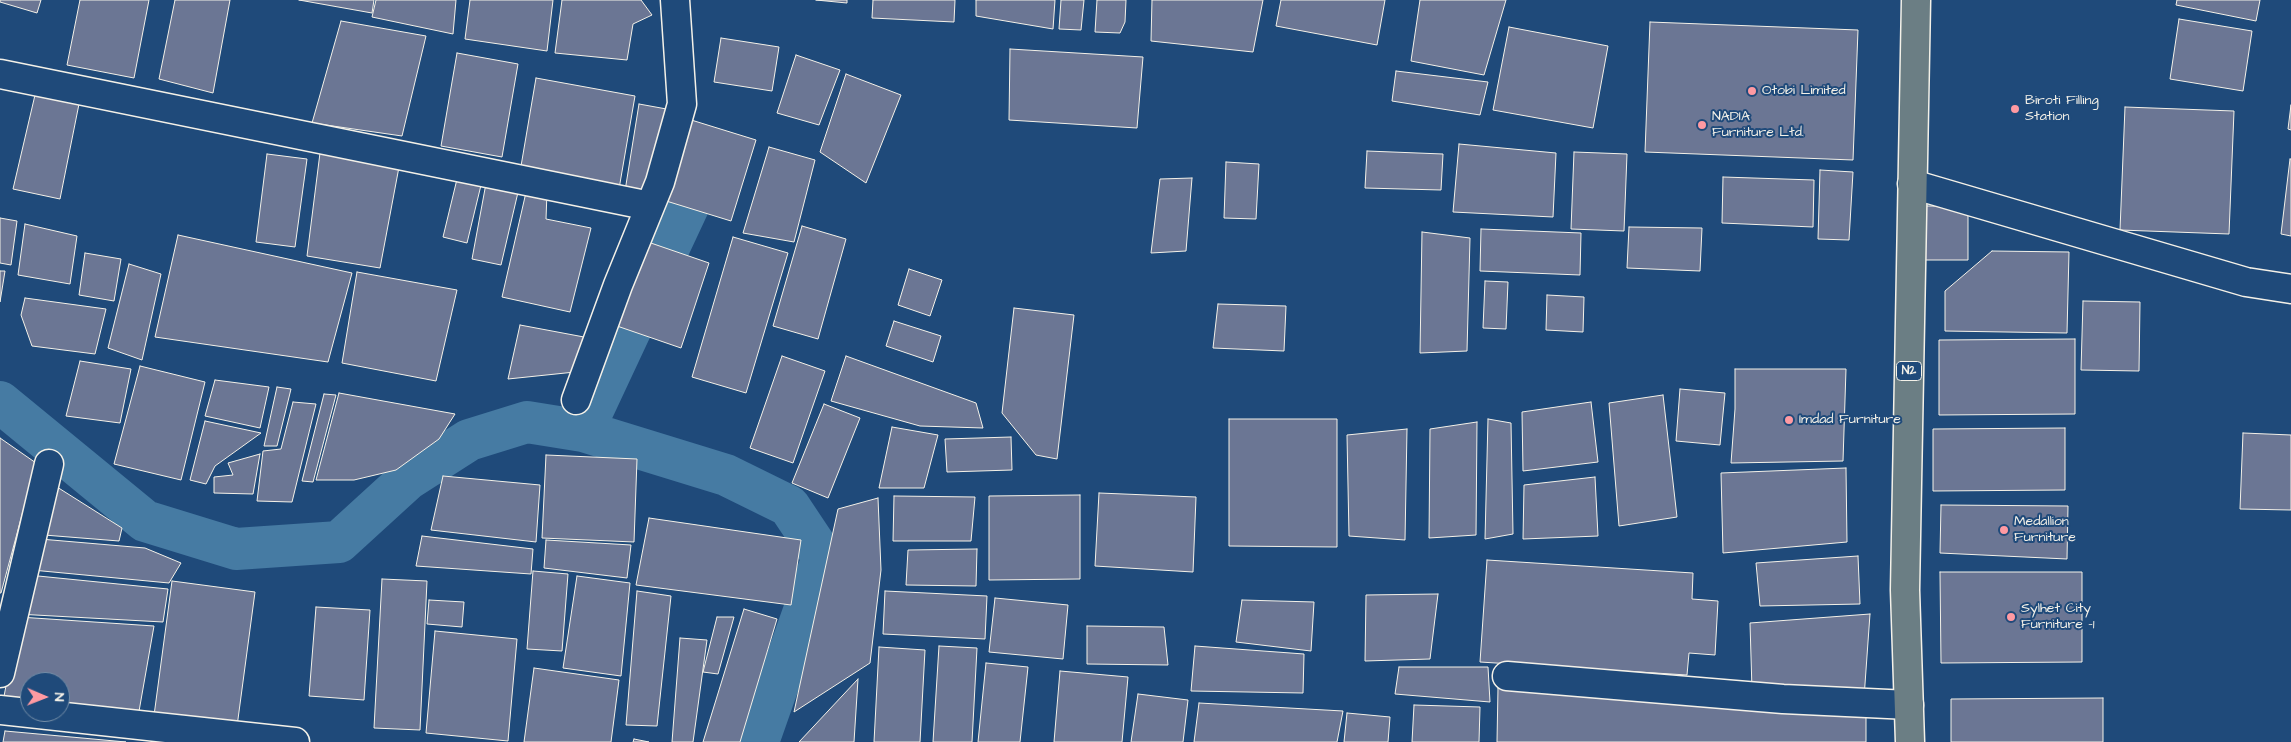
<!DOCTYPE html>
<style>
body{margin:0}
#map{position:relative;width:2291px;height:742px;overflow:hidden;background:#1f4a7a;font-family:"Architects Daughter",sans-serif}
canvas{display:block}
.north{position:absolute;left:20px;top:672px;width:50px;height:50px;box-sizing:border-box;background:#1f4a7a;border:1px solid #748da6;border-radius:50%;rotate:91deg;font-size:14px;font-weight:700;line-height:20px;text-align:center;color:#f4f1e8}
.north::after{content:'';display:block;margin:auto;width:18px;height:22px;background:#ff9aa2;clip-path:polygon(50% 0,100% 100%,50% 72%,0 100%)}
</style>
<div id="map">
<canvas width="2291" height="742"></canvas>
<div class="north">N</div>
</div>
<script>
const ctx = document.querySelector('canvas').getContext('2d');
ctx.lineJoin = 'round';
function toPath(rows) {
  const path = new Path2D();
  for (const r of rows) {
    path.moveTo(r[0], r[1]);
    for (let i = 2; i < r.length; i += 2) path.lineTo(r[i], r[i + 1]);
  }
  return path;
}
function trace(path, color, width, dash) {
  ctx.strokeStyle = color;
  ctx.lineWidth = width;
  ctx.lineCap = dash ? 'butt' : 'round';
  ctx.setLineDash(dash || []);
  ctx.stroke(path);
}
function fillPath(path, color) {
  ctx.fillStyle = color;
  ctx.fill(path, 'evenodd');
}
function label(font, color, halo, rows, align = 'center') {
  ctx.font = font + ' "Architects Daughter",sans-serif';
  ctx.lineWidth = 4;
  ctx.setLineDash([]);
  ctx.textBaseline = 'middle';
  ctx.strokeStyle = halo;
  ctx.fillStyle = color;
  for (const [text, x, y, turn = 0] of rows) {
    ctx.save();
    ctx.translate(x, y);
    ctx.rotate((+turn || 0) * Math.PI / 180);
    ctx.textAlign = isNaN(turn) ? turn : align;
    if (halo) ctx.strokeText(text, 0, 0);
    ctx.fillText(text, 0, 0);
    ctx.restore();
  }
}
trace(toPath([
 [0,402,145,521,236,549,339,542,408,479,469,440,527,422,583,431,726,475,789,506,823,557,758,742],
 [583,431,692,198,690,150]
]), '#467ba3', 42);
const building = toPath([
 [0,0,41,0,37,13,0,2,0,0],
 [80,0,149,0,134,78,67,65,80,0],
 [175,0,230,0,213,93,159,79,175,0],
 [299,0,374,0,372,13,299,0],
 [376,0,456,0,453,34,372,17,376,0],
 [470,0,553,0,547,51,465,39,470,0],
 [562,0,641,0,652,15,633,24,627,60,555,53,562,0],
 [816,0,847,0,847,3,816,0],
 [873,0,955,0,954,22,872,18,873,0],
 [976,0,1055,0,1053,29,976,16,976,0],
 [1061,0,1084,0,1081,30,1059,29,1061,0],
 [1097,0,1126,0,1125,22,1120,33,1095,32,1097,0],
 [1152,0,1263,0,1253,52,1151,41,1152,0],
 [1281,0,1385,0,1377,45,1276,26,1281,0],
 [1420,0,1506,0,1484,75,1411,61,1420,0],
 [2177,0,2260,0,2256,21,2176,5,2177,0],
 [2179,19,2252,31,2243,91,2170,79,2179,19],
 [341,21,426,36,402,136,312,123,341,21],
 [1650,22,1858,30,1853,160,1645,152,1650,22],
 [1509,27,1608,46,1593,128,1493,110,1509,27],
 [721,38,779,47,772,91,714,82,721,38],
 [1010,49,1143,57,1137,128,1009,120,1010,49],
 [457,53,518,64,502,157,441,146,457,53],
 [796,55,840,70,819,125,777,113,796,55],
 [1396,71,1488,82,1480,115,1392,101,1396,71],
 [846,74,901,95,866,183,820,152,846,74],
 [536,78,635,96,619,189,520,172,536,78],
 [35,95,79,104,60,199,13,189,35,95],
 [639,104,672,110,649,196,625,191,639,104],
 [2291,105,2291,130,2288,129,2291,105],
 [2125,107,2234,111,2229,234,2120,230,2125,107],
 [688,119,756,140,731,221,663,200,688,119],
 [1459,144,1556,153,1553,217,1453,212,1459,144],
 [321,145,399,167,380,268,307,256,321,145],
 [769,147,815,160,794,242,743,233,769,147],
 [1367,151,1443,154,1441,190,1365,188,1367,151],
 [1574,152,1627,154,1624,231,1571,229,1574,152],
 [267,154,307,159,295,247,256,242,267,154],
 [2290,159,2291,159,2291,236,2281,234,2290,159],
 [1226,162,1259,164,1256,219,1224,218,1226,162],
 [1820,170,1853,172,1849,240,1818,239,1820,170],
 [458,175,482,181,467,243,443,237,458,175],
 [1723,177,1814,180,1813,227,1722,223,1723,177],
 [487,178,519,188,501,265,472,259,487,178],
 [1192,178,1186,251,1151,253,1160,179,1192,178],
 [527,188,547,192,546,219,591,228,570,312,502,297,527,188],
 [1922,206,1968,206,1968,260,1922,260,1922,206],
 [0,218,17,221,11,265,0,263,0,218],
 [25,224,77,236,70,284,18,275,25,224],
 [802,226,846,239,818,339,773,326,802,226],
 [1629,227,1702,228,1700,271,1627,268,1629,227],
 [1481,229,1581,233,1580,275,1480,271,1481,229],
 [1422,232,1470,238,1467,351,1420,353,1422,232],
 [178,235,352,273,328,362,155,337,178,235],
 [733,237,788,253,746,393,692,377,733,237],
 [645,241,709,263,681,348,617,326,645,241],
 [1992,251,2069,252,2067,333,1945,331,1945,291,1992,251],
 [85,253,121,259,114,301,79,295,85,253],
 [129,264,161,274,142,360,108,348,129,264],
 [909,269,942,280,930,316,898,305,909,269],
 [0,271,5,271,0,302,0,271],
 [357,272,457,290,436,381,342,363,357,272],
 [1485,281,1508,282,1506,329,1483,328,1485,281],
 [1547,295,1584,297,1583,332,1546,330,1547,295],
 [25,298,106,309,95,354,32,346,21,315,25,298],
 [2083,301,2140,302,2139,371,2081,370,2083,301],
 [1218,304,1286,306,1284,351,1213,348,1218,304],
 [1014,308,1074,315,1057,459,1036,455,1002,413,1014,308],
 [894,321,941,336,933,362,886,346,894,321],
 [520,325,584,337,575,372,508,379,520,325],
 [2075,339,2075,414,1939,415,1939,340,2075,339],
 [782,356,825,371,793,463,750,448,782,356],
 [846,356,976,403,983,428,920,426,831,401,846,356],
 [80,361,131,369,120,423,66,416,80,361],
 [140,366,205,382,181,480,114,464,140,366],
 [1735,369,1846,369,1843,461,1731,463,1735,409,1735,369],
 [215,380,269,387,260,428,205,416,215,380],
 [277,387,291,389,277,446,264,446,277,387],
 [1680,389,1725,393,1720,445,1676,441,1680,389],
 [339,393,455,414,439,439,396,470,354,480,316,480,339,393],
 [324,394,336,395,313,482,302,481,324,394],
 [1663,395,1677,517,1619,526,1609,403,1663,395],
 [293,402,316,404,292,502,257,501,263,451,281,449,293,402],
 [1591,402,1598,462,1523,471,1522,412,1591,402],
 [824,404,860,418,828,498,792,483,824,404],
 [1229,419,1337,419,1337,547,1229,546,1229,419],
 [1488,419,1511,423,1513,534,1485,539,1488,419],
 [205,421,261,433,215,466,206,484,190,480,205,421],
 [1477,422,1476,535,1429,538,1430,429,1477,422],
 [892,427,938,435,924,488,879,488,892,427],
 [2065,428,2065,490,1933,491,1933,429,2065,428],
 [1407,429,1405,540,1349,536,1347,435,1407,429],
 [2243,433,2291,435,2291,510,2240,509,2243,433],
 [1011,437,1012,470,947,472,945,439,1011,437],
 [0,438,36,463,1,593,0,593,0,438],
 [260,454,253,494,214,493,214,477,233,475,228,463,260,454],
 [546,455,637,459,634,542,542,538,546,455],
 [1846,468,1847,542,1723,553,1721,473,1846,468],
 [443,476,540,485,536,542,431,530,443,476],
 [1595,477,1598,536,1523,539,1524,485,1595,477],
 [57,487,122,528,119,541,44,535,57,487],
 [1099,493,1196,497,1193,572,1095,566,1099,493],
 [1080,495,1080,579,989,580,989,496,1080,495],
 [894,496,975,497,971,541,893,541,894,496],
 [878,498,881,570,870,663,794,712,838,509,878,498],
 [1941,505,2068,506,2067,559,1940,553,1941,505],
 [649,518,801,540,791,605,636,585,649,518],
 [422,536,533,549,531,574,416,566,422,536],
 [40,539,145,548,181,563,169,583,32,570,40,539],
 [546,540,631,545,627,578,544,568,546,540],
 [977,549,976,586,906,585,908,550,977,549],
 [1858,556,1860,604,1760,606,1756,563,1858,556],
 [1487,560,1693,573,1692,599,1718,601,1715,655,1689,653,1687,675,1480,662,1487,560],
 [533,571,568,574,562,651,527,649,533,571],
 [1940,572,2082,572,2082,662,1941,663,1940,572],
 [28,575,168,589,163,622,17,614,28,575],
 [577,576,630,583,621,676,563,668,577,576],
 [382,579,427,581,420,730,374,728,382,579],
 [172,581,255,592,236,734,153,723,172,581],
 [637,591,671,596,657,726,626,725,637,591],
 [885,591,987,596,985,639,883,634,885,591],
 [1438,594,1430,659,1365,661,1366,595,1438,594],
 [995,598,1068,605,1063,659,989,652,995,598],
 [429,600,464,602,462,627,427,624,429,600],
 [1242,600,1314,602,1311,651,1236,642,1242,600],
 [316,607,370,610,364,700,309,696,316,607],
 [744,609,777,619,740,742,703,742,744,609],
 [1870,614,1864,698,1752,690,1750,623,1870,614],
 [19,617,154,626,138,717,60,711,60,682,30,682,30,709,2,707,19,617],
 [717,617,734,617,718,674,703,672,717,617],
 [1087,626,1164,627,1168,665,1087,664,1087,626],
 [435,631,517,639,508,741,426,733,435,631],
 [680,638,707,640,693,742,672,742,680,638],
 [939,646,977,648,972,742,933,742,939,646],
 [1195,646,1304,654,1303,693,1191,691,1195,646],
 [879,647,925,650,920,742,874,742,879,647],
 [986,663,1028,667,1020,742,978,742,986,663],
 [1399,667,1488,667,1490,702,1395,694,1399,667],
 [534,668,619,680,611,742,524,742,534,668],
 [1060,671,1128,677,1122,742,1054,742,1060,671],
 [858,679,854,742,799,742,858,679],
 [1498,688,1866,713,1866,742,1497,742,1498,688],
 [1138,694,1188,700,1183,742,1131,742,1138,694],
 [2103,698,2103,742,1951,742,1951,699,2103,698],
 [1199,703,1343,711,1337,742,1194,742,1199,703],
 [1414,705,1480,707,1479,742,1412,742,1414,705],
 [1347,713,1390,717,1388,742,1344,742,1347,713],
 [5,731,126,742,3,742,5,731],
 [634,739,649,742,633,742,634,739]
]);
fillPath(building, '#6b7694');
trace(building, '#f4f1e8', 1);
const street = toPath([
 [0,74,650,206],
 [1912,184,2246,282,2291,289],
 [576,400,618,285,660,182,682,104,675,0],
 [0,673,49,464],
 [1507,676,1783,699,1909,705],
 [0,710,295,742]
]);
const highway = toPath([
 [1910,742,1905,590,1916,0]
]);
trace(street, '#f4f1e8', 31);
trace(highway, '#f4f1e8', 31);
trace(street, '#1f4a7a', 28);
trace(highway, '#6b7e84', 28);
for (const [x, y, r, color] of [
 [1752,91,5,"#ff9aa2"],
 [2015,109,5,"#ff9aa2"],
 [1702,125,5,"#ff9aa2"],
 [1789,420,5,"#ff9aa2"],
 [2004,530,5,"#ff9aa2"],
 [2011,617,5,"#ff9aa2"]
]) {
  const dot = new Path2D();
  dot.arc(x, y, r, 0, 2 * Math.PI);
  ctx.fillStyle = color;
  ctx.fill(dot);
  trace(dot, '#1f4a7a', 2);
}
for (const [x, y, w] of [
 [1909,371,25]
]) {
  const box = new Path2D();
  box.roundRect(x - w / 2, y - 9.5, w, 19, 4);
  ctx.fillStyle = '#1f4a7a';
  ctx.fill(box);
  trace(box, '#f4f1e8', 1);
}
label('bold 12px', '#f4f1e8', null, [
 ["N2",1909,371]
]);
label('14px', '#f4f1e8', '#1f4a7a', [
 ["Otobi Limited",1762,91],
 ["Biroti Filling",2025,101],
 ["Station",2025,117],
 ["NADIA",1712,117],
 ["Furniture Ltd.",1712,133],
 ["Imdad Furniture",1799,420],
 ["Medallion",2014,522],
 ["Furniture",2014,538],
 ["Sylhet City",2021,609],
 ["Furniture -1",2021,625]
], 'left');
</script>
